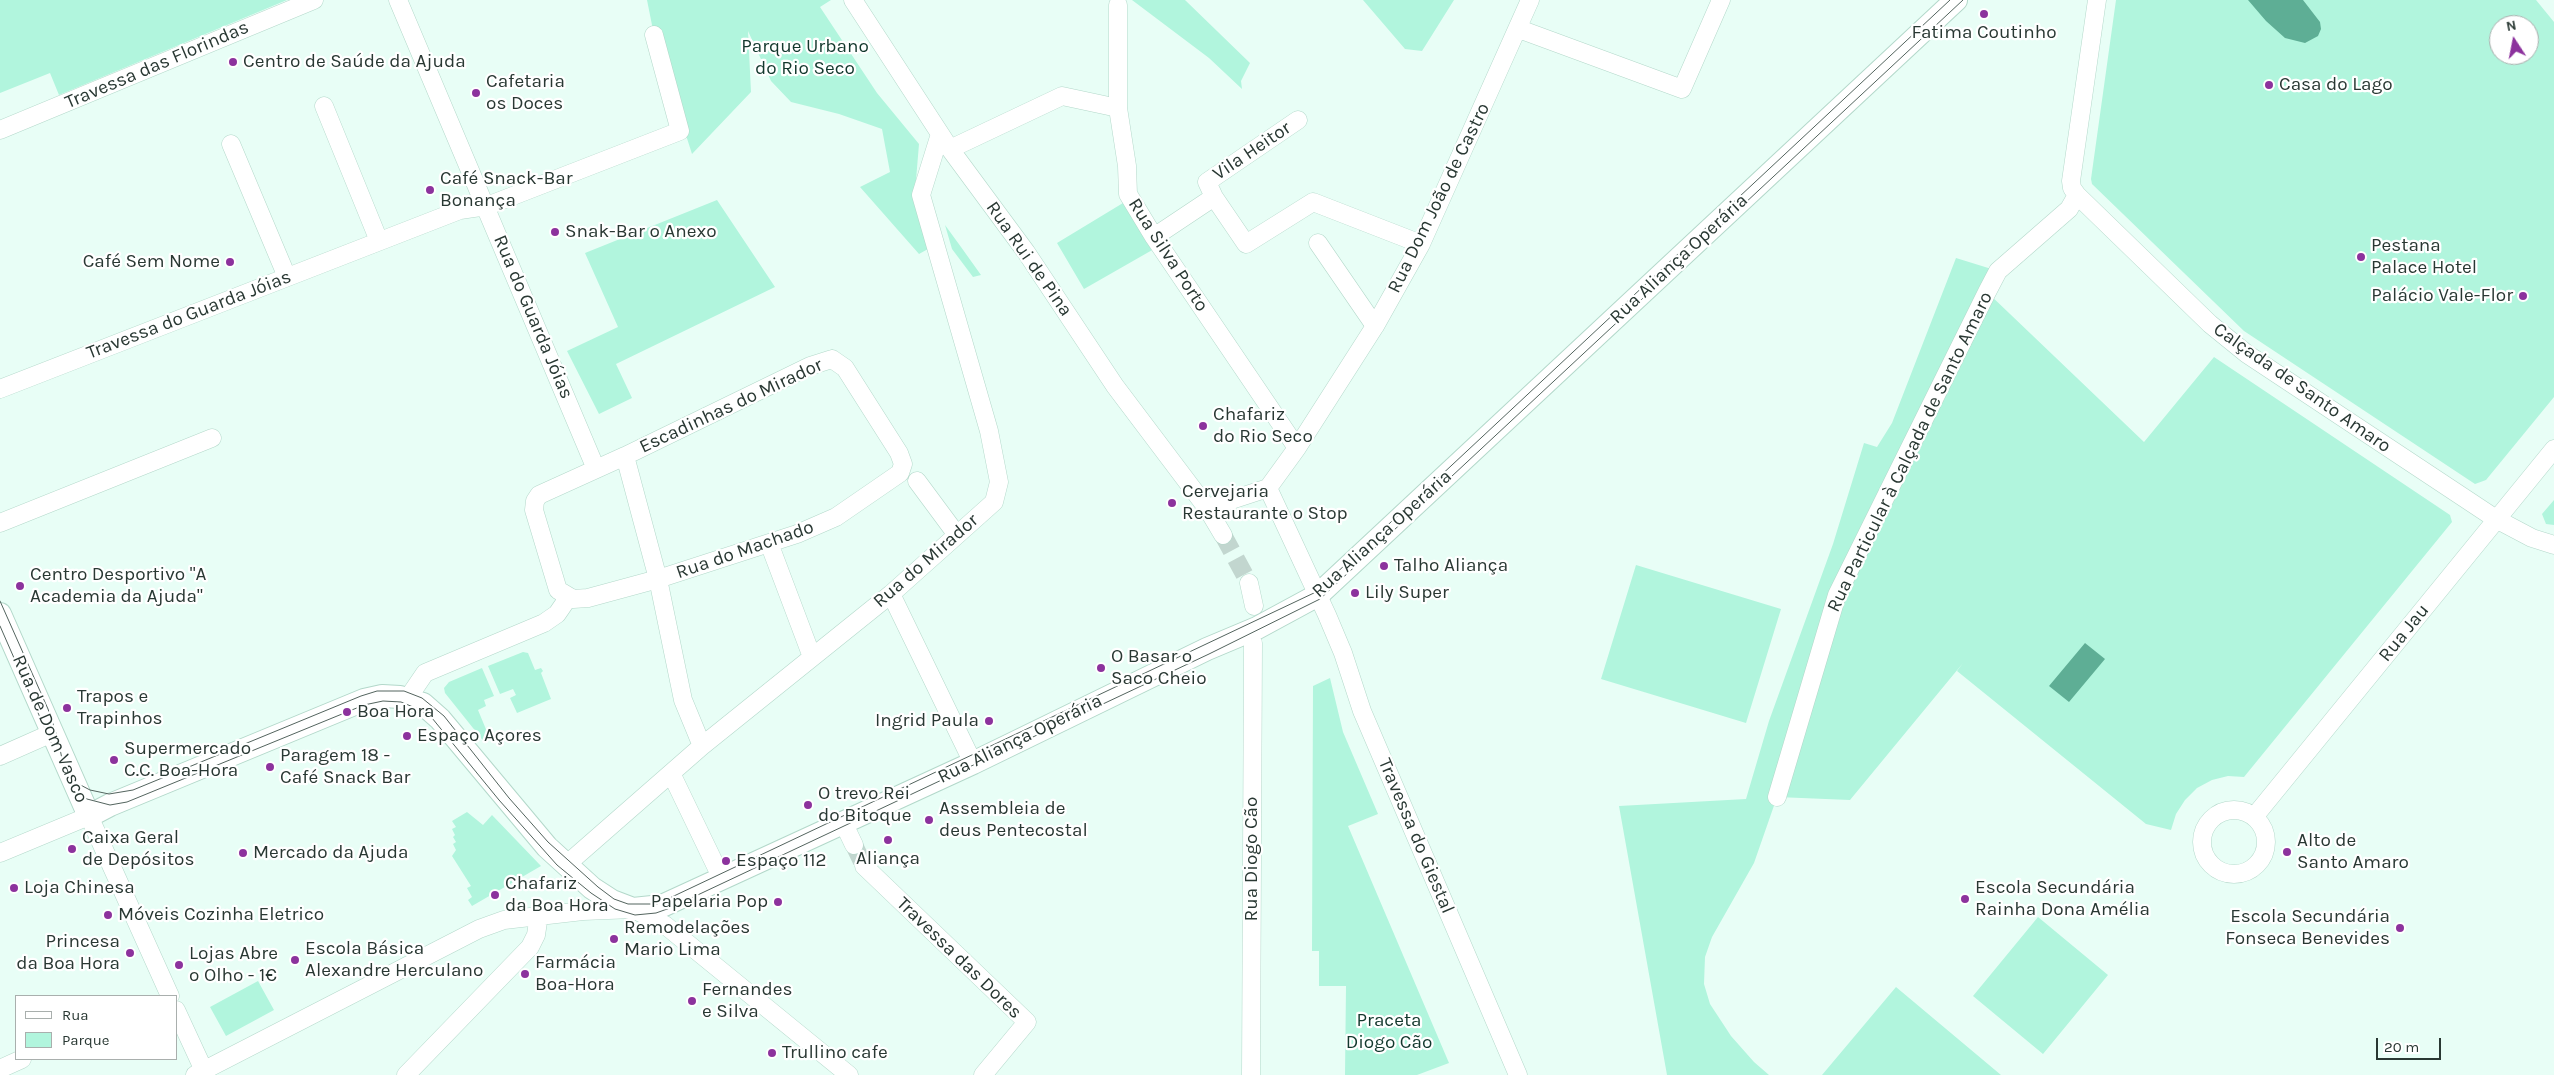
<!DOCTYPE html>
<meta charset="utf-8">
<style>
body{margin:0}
#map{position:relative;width:2554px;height:1075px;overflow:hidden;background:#e8fef6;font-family:Karla,sans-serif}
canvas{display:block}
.legend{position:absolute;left:15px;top:995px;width:162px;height:65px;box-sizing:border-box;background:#fff;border:1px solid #a9afad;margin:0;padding:6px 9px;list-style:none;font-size:15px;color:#293833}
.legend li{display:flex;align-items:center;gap:10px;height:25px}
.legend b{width:25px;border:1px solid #a9afad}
.north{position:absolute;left:2489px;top:15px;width:50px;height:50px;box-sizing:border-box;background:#fff;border:1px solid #a9afad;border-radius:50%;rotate:349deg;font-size:14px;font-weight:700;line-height:20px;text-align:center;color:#293833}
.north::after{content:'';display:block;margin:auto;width:18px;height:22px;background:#8c329d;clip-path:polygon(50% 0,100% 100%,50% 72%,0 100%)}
.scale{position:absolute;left:2376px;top:1038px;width:65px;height:22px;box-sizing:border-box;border:2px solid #293833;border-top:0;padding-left:6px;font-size:15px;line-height:18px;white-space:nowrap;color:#293833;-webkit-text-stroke:4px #fff;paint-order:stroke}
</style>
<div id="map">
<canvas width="2554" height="1075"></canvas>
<ul class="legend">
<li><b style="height:6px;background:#fff"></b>Rua</li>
<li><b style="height:14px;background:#b1f5dd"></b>Parque</li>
</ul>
<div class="north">N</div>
<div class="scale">20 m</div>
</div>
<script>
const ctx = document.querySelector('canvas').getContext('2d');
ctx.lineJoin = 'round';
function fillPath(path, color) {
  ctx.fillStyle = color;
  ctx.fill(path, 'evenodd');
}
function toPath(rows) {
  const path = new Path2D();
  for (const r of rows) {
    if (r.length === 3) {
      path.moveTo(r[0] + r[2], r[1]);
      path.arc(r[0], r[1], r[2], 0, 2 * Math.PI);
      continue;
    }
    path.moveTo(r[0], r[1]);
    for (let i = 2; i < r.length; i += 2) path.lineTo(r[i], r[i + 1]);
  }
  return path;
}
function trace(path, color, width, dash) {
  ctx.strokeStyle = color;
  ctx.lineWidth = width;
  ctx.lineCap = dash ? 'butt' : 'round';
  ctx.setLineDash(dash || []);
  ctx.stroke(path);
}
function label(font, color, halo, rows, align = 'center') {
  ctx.font = font + ' Karla,sans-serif';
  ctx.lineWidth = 4.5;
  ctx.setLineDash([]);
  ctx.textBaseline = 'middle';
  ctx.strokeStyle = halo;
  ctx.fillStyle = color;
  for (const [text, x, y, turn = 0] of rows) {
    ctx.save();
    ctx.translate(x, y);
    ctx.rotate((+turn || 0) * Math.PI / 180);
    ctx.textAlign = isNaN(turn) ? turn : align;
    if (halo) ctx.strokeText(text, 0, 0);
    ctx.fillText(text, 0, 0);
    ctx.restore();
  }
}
fillPath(toPath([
 [0,0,287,0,59,95,50,73,0,93],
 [647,0,831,0,820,7,877,93,919,144,915,192,928,249,919,254,860,187,890,172,882,129,839,114,791,102,771,81,748,31,751,92,692,154,654,35],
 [1132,0,1185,0,1250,63,1241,81,1242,89,1209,58],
 [1363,0,1454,0,1422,51,1405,49],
 [2116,0,2536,0,2554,22,2554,397,2486,480,2475,484,2244,331,2092,184,2091,179],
 [2499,25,2529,25,2529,55,2499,55],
 [717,200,775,287,616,364,632,398,599,414,567,351,618,327,585,253],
 [1123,203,1154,249,1084,289,1057,243],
 [945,225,961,247,981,275,973,277,952,249],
 [1956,258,1998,271,1987,292,2144,442,2214,357,2450,515,2452,522,2244,777,2228,776,2212,780,2197,788,2185,800,2176,814,2171,830,2146,824,1957,671,1963,663,1850,800,1777,797,1754,863,1712,937,1705,957,1704,984,1710,1004,1731,1036,1754,1062,1769,1075,1667,1075,1619,806,1746,799,1769,721,1833,544,1864,443,1877,447,1892,423],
 [2554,500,2554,525,2546,524,2542,514],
 [1636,565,1781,609,1746,723,1601,679],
 [523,652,528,653,535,670,541,668,543,671,541,673,551,699,517,713,510,698,516,695,513,689,500,694,488,666],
 [482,668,494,696,484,700,486,706,478,710,490,739,485,743,445,693,444,688,449,682],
 [1330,678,1343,732,1378,814,1348,826,1449,1063,1417,1075,1345,1075,1346,986,1319,986,1319,951,1312,951,1313,686],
 [467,812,483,825,492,815,541,866,472,906,468,900,472,897,467,888,471,886,452,856,456,850,453,844,456,842,453,837,455,835,452,829,456,827,452,821],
 [2038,917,2108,975,2043,1054,1973,996],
 [258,981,274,1010,226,1036,210,1007],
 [1896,987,2001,1075,1822,1075]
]), '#b1f5dd');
fillPath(toPath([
 [2248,0,2303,0,2320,22,2321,29,2318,36,2305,43,2285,38,2266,21],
 [2085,643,2105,659,2069,702,2049,686]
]), '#5eae95');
trace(toPath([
 [1223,535,1249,583],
 [854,845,864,866]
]), '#c2d6cf', 18, [18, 9]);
const minor = toPath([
 [398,0,596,469],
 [853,0,950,149,1026,252,1115,386,1207,508,1268,488],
 [2097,0,2071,181,2072,188,2077,195,2210,324,2247,354,2496,519,2532,538,2554,545],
 [1118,5,1118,108,1127,166,1128,194,1154,237,1297,448],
 [1519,29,1682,89,1721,0],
 [324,106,379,241],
 [0,130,314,0],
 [231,144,287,277],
 [950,149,1062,96,1118,108],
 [1214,197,1246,244,1313,202,1421,244],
 [1154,237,1214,197,1207,182,1298,120],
 [1318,243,1375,326],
 [832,359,845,368,899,453,903,464,900,473,836,517,797,534,658,579,588,598,573,599,558,590,534,510,535,501,539,495,625,456,810,366,832,359],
 [0,389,460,210,487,206,680,131,654,35],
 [625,456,658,579,683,700,702,746],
 [917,481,957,535],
 [1268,488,1327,615,1343,653,1362,711,1518,1075],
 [1268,488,1297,448,1375,326,1421,244,1530,0],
 [1207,508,1223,535],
 [0,523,212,438],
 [769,543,812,657],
 [1249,583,1254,606],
 [891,594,973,763],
 [408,698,425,673,544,623,557,614,568,598],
 [0,756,52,733],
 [671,773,722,879],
 [1777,797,1837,595,1987,292,1998,271,2069,209,2077,195],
 [2234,842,32],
 [2254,817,2554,449],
 [843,822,854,845],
 [0,853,89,816,170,996],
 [566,865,702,746,891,594,994,502,999,482,989,431,921,195,940,134],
 [864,866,1027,1022,983,1075],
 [176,1010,206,1075],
 [0,1069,22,1059],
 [195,1075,479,929,504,920,583,911,633,909,665,925,849,1075],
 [406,1075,530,947,536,935,539,915],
 [1251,1075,1253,643]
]);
const tertiary = toPath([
 [0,614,89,816,110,805,364,700,382,696,400,697,423,704,440,719,547,847,592,888,612,901,633,909,662,906,973,763,1207,649,1257,628,1318,595,1956,0]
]);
trace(minor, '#b3d8ca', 19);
trace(tertiary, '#b3d8ca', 24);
trace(minor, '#fff', 18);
trace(tertiary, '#fff', 22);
trace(toPath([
 [0,601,48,709,58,739,64,769,73,781,90,790,109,794,133,790,361,696,377,691,404,691,422,698,444,716,509,798,548,842,598,887,614,899,628,904,657,904,1316,592,1950,0],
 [0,626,53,747],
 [68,782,76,792,87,799,110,805,127,802,364,705,383,701,401,702,418,709,432,718,499,800,557,865,591,893,615,909,635,915,656,913,670,908,1209,654,1320,599,1963,0]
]), '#53645e', 1);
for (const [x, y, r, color] of [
 [1984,14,5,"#8c329d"],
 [233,62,5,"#8c329d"],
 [2269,85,5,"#8c329d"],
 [476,93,5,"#8c329d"],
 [430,190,5,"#8c329d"],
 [555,232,5,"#8c329d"],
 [2361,257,5,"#8c329d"],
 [230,262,5,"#8c329d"],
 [2523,296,5,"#8c329d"],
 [1203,426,5,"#8c329d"],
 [1172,503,5,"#8c329d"],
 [1384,566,5,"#8c329d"],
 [20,586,5,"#8c329d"],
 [1355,593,5,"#8c329d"],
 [1101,668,5,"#8c329d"],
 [67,708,5,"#8c329d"],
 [347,712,5,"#8c329d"],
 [989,721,5,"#8c329d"],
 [407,736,5,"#8c329d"],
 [114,760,5,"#8c329d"],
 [270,767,5,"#8c329d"],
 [808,805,5,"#8c329d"],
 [929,820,5,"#8c329d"],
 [888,840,5,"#8c329d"],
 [72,849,5,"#8c329d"],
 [2287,852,5,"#8c329d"],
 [243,853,5,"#8c329d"],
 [726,861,5,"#8c329d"],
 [14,888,5,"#8c329d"],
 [495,895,5,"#8c329d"],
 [1965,899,5,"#8c329d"],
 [778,902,5,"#8c329d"],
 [108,915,5,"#8c329d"],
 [2400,928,5,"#8c329d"],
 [614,939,5,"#8c329d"],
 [130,953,5,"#8c329d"],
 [295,960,5,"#8c329d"],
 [179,965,5,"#8c329d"],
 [525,974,5,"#8c329d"],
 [692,1001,5,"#8c329d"],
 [772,1053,5,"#8c329d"]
]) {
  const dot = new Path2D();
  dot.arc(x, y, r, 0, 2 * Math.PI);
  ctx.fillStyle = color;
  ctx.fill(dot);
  trace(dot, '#fff', 2);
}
label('19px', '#293833', '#fff', [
 ["Fatima Coutinho",1984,33,"center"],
 ["Centro de Saúde da Ajuda",243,62],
 ["Cafetaria",486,82],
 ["os Doces",486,104],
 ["Casa do Lago",2279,85],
 ["Café Snack-Bar",440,179],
 ["Bonança",440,201],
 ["Snak-Bar o Anexo",565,232],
 ["Pestana",2371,246],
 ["Palace Hotel",2371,268],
 ["Café Sem Nome",220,262,"right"],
 ["Palácio Vale-Flor",2513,296,"right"],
 ["Chafariz",1213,415],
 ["do Rio Seco",1213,437],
 ["Cervejaria",1182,492],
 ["Restaurante o Stop",1182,514],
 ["Talho Aliança",1394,566],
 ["Centro Desportivo \"A",30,575],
 ["Academia da Ajuda\"",30,597],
 ["Lily Super",1365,593],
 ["O Basar o",1111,657],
 ["Saco Cheio",1111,679],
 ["Trapos e",77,697],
 ["Trapinhos",77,719],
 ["Boa Hora",357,712],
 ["Ingrid Paula",979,721,"right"],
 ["Espaço Açores",417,736],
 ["Supermercado",124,749],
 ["C.C. Boa-Hora",124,771],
 ["Paragem 18 -",280,756],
 ["Café Snack Bar",280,778],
 ["O trevo Rei",818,794],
 ["do Bitoque",818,816],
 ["Assembleia de",939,809],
 ["deus Pentecostal",939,831],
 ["Caixa Geral",82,838],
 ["de Depósitos",82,860],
 ["Alto de",2297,841],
 ["Santo Amaro",2297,863],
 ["Mercado da Ajuda",253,853],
 ["Aliança",888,859,"center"],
 ["Espaço 112",736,861],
 ["Chafariz",505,884],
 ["da Boa Hora",505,906],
 ["Loja Chinesa",24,888],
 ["Escola Secundária",1975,888],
 ["Rainha Dona Amélia",1975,910],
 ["Papelaria Pop",768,902,"right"],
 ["Móveis Cozinha Eletrico",118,915],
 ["Escola Secundária",2390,917,"right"],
 ["Fonseca Benevides",2390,939,"right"],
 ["Remodelações",624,928],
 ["Mario Lima",624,950],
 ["Princesa",120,942,"right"],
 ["da Boa Hora",120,964,"right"],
 ["Escola Básica",305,949],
 ["Alexandre Herculano",305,971],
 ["Lojas Abre",189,954],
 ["o Olho - 1€",189,976],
 ["Farmácia",535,963],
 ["Boa-Hora",535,985],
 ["Fernandes",702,990],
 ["e Silva",702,1012],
 ["Trullino cafe",782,1053]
], 'left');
label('19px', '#12382d', '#fff', [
 ["Parque Urbano",805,47],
 ["do Rio Seco",805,69],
 ["Praceta",1389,1021],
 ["Diogo Cão",1389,1043]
]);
label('19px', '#293833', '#fff', [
 ["Travessa das Florindas",157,65,-23],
 ["Vila Heitor",1252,151,-34],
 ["Rua Dom João de Castro",1439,198,-64],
 ["Rua Silva Porto",1168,255,57],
 ["Rua Rui de Pina",1029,259,55],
 ["Rua Aliança Operária",1679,259,-43],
 ["Travessa do Guarda Jóias",189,315,-21],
 ["Rua do Guarda Jóias",533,317,67],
 ["Calçada de Santo Amaro",2302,388,35],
 ["Escadinhas do Mirador",731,406,-25],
 ["Rua Particular à Calçada de Santo Amaro",1910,452,-64],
 ["Rua Aliança Operária",1382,534,-42],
 ["Rua do Machado",745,550,-19],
 ["Rua do Mirador",926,561,-41],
 ["Rua Jau",2404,633,-51],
 ["Rua de Dom Vasco",50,729,66],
 ["Rua Aliança Operária",1020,739,-26],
 ["Travessa do Giestal",1416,836,67],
 ["Rua Diogo Cão",1252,859,-90],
 ["Travessa das Dores",959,958,44]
]);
</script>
